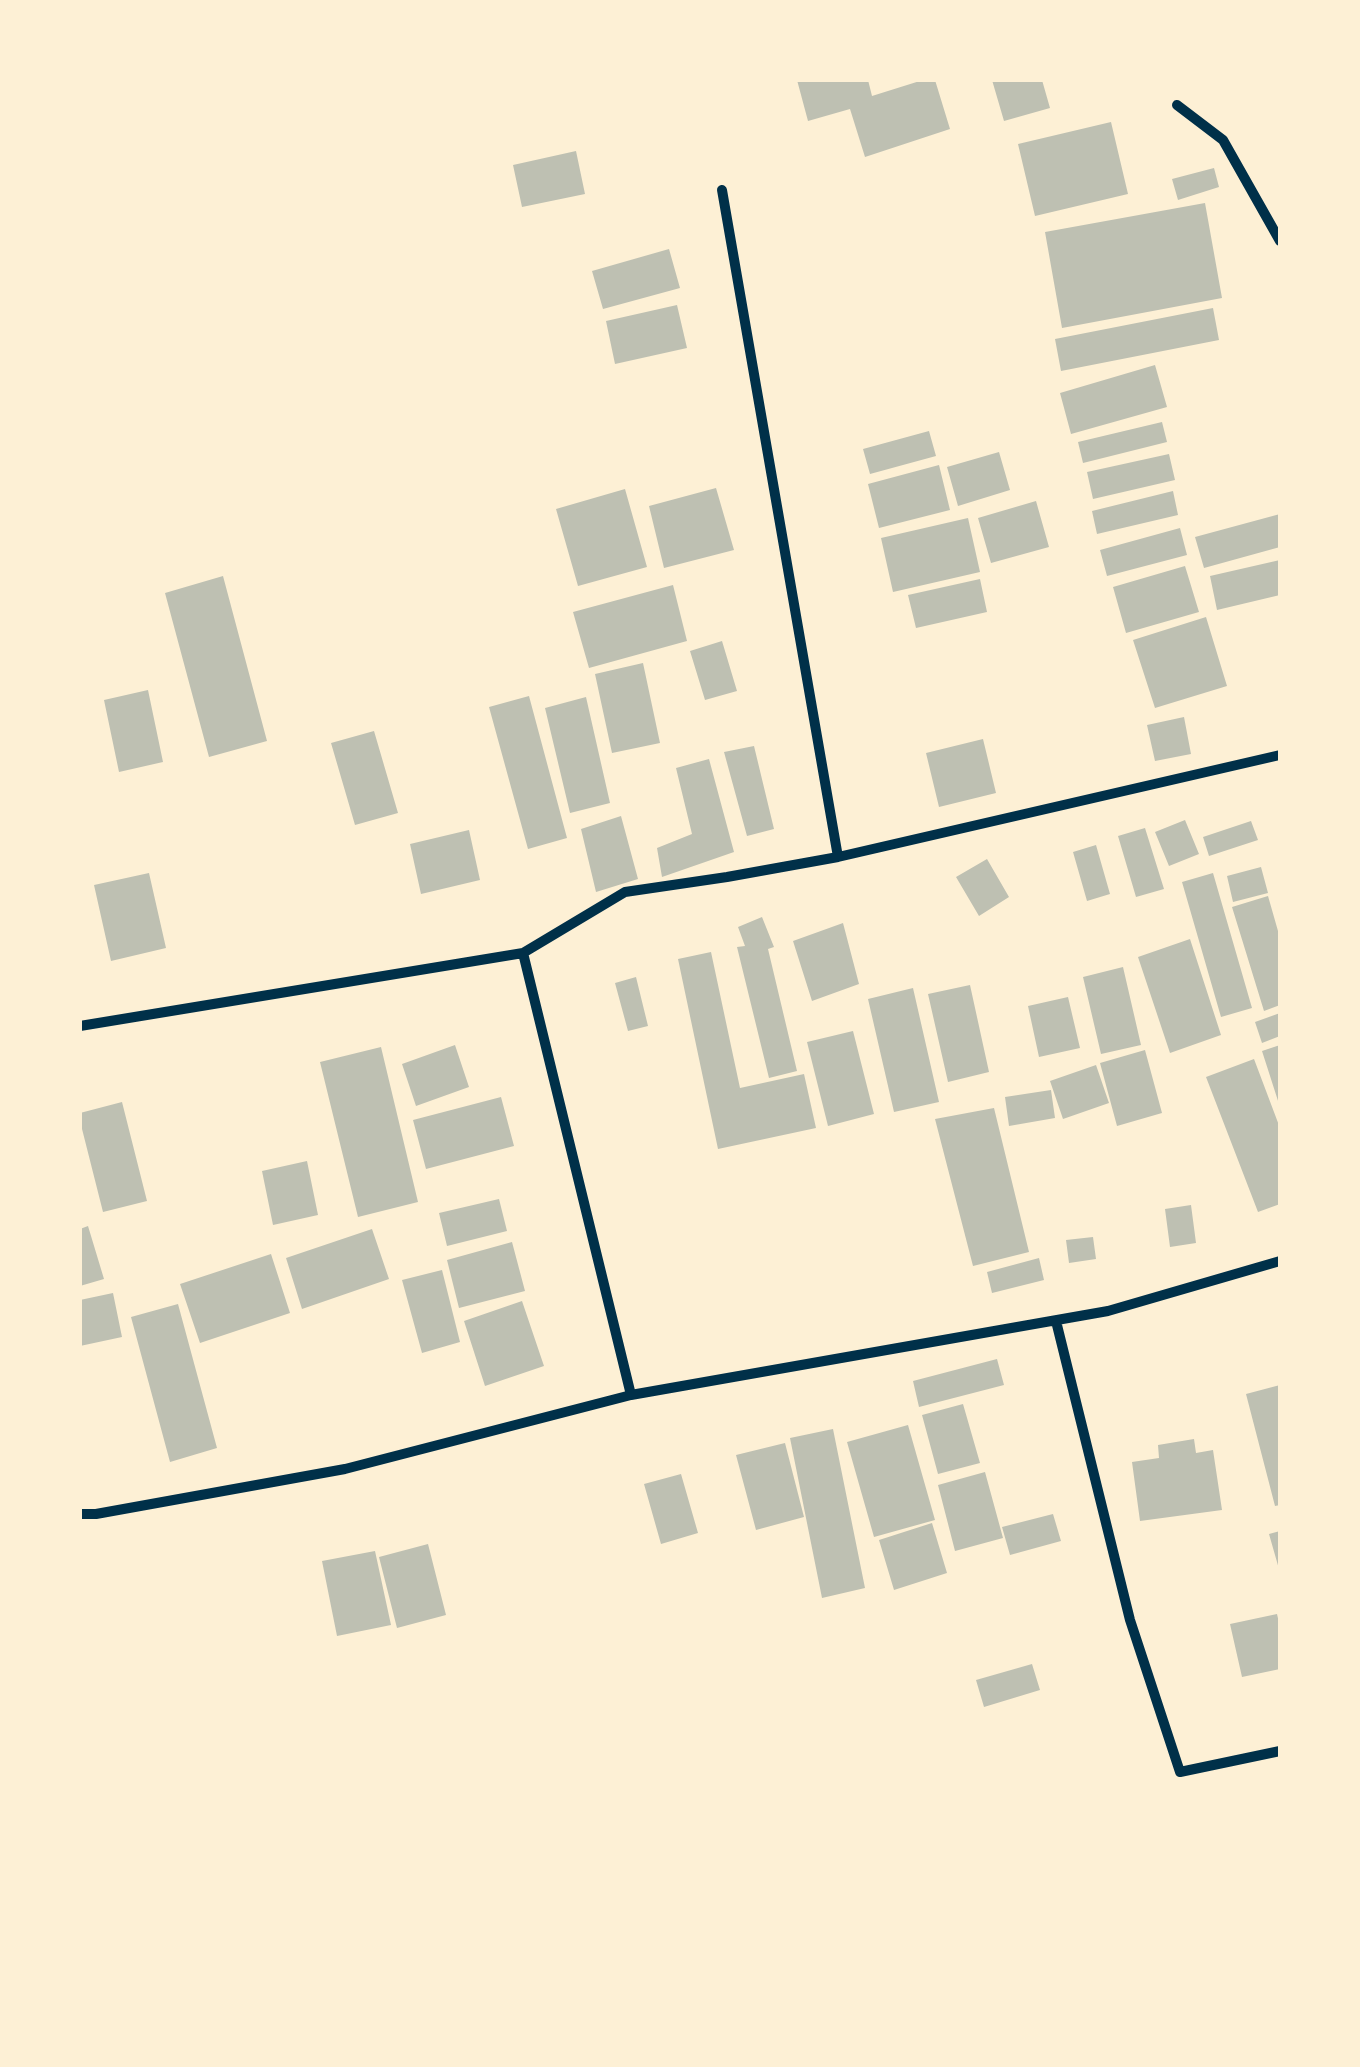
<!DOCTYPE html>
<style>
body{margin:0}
#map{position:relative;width:1360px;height:2067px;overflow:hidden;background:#fdf0d5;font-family:"Roboto Serif",serif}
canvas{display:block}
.frame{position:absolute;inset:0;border:82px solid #fdf0d5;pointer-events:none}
</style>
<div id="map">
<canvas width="1360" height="2067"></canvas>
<div class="frame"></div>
</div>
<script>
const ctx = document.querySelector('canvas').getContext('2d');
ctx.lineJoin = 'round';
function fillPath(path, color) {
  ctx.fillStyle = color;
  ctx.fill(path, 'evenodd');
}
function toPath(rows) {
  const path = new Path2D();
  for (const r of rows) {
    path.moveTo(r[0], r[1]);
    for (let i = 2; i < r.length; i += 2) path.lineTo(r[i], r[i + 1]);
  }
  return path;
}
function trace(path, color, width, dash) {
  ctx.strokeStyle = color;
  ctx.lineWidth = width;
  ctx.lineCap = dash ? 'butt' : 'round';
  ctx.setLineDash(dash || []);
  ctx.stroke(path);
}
fillPath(toPath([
 [797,80,868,80,872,96,923,80,935,80,950,129,865,157,850,109,808,121],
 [992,80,1042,80,1050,108,1004,121],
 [1111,122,1128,194,1035,216,1018,144],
 [576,151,585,194,522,207,513,165],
 [1214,168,1219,187,1178,200,1172,179],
 [1205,203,1222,298,1062,328,1045,232],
 [669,249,680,288,603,309,592,271],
 [677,305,687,348,615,364,606,321],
 [1213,308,1219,340,1061,371,1055,339],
 [1155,365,1167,407,1071,434,1060,393],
 [1162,422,1167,442,1083,463,1078,442],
 [929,431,936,456,870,474,863,449],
 [999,452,1010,490,958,506,947,467],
 [1169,454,1175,480,1093,499,1087,472],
 [939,465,950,510,879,528,868,484],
 [716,488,734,550,664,568,649,506],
 [625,489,647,567,578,586,556,509],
 [1173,491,1178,515,1097,534,1092,511],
 [1036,501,1049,547,991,563,978,518],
 [1280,514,1280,547,1204,568,1195,537],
 [968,518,980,572,893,592,881,538],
 [1180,528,1187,555,1107,576,1100,550],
 [1280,560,1280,595,1217,610,1210,576],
 [1185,566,1199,612,1126,633,1113,587],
 [223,576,267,741,209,757,165,593],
 [980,579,987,612,916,628,908,595],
 [673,585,687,641,589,668,573,612],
 [1206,617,1227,686,1155,708,1133,640],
 [722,641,737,691,705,700,690,651],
 [643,663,660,743,612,753,595,674],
 [148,690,163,762,119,772,104,700],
 [529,696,567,838,528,849,489,707],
 [586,697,610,803,570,813,545,708],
 [1184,717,1191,754,1155,761,1147,725],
 [374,731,398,813,355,825,331,743],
 [983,739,996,793,939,807,926,753],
 [754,746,774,829,747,836,724,752],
 [709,759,734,852,662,877,657,848,692,834,676,768],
 [621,816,638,879,596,892,581,829],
 [1185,820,1199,854,1169,866,1155,832],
 [1251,821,1258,840,1209,856,1203,837],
 [1145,828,1164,889,1136,897,1118,836],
 [469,830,480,880,421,894,410,844],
 [1096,845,1110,894,1087,901,1073,852],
 [987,859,1009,897,979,916,956,877],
 [1261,867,1268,893,1233,902,1227,876],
 [149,873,166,948,111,961,94,885],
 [1213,873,1252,1008,1221,1017,1182,882],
 [1268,896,1280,938,1280,1005,1264,1011,1232,907],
 [762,917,774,947,768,949,797,1071,769,1078,737,947,745,946,738,927],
 [843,923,859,984,812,1001,793,941],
 [1190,939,1221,1035,1170,1053,1138,957],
 [711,952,740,1088,804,1074,816,1128,718,1149,678,959],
 [1123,967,1141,1045,1101,1054,1083,977],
 [636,977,648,1026,628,1031,615,983],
 [970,985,989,1072,948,1082,928,994],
 [913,988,939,1102,894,1112,868,999],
 [1068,997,1080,1048,1039,1057,1028,1006],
 [1280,1013,1280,1036,1262,1043,1255,1022],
 [853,1031,874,1114,828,1126,807,1042],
 [455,1045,469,1087,416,1106,402,1064],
 [1280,1045,1280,1104,1279,1104,1262,1051],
 [381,1047,418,1202,358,1217,320,1062],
 [1145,1050,1162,1113,1117,1126,1100,1063],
 [1254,1059,1280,1128,1280,1204,1258,1212,1206,1077],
 [1096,1065,1109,1103,1063,1119,1050,1081],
 [1051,1090,1055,1118,1009,1126,1005,1097],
 [501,1097,514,1146,426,1169,413,1120],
 [122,1102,147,1201,103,1212,80,1121,80,1113],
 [994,1108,1029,1252,973,1266,935,1119],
 [307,1161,318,1215,273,1225,262,1171],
 [499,1199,507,1231,447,1246,439,1213],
 [1191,1205,1196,1243,1170,1247,1165,1209],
 [88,1226,104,1279,80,1286,80,1229],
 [372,1229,389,1279,302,1309,286,1258],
 [1093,1237,1096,1259,1069,1263,1066,1240],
 [512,1242,525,1291,459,1308,447,1260],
 [271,1254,290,1313,200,1343,180,1284],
 [1039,1258,1044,1280,992,1293,987,1272],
 [442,1270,460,1342,422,1353,402,1280],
 [113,1293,122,1337,80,1346,80,1300],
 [522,1301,544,1366,485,1386,464,1321],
 [178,1304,217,1448,170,1462,131,1317],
 [997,1359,1004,1385,919,1407,913,1381],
 [1280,1385,1280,1505,1275,1506,1246,1394],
 [963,1404,980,1463,938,1474,922,1415],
 [908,1425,935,1520,874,1537,847,1442],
 [833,1429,865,1588,822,1598,790,1438],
 [1194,1439,1196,1453,1213,1450,1222,1510,1140,1521,1132,1462,1159,1458,1158,1445],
 [785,1443,804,1517,756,1530,736,1455],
 [985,1472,1003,1538,955,1551,938,1485],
 [681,1474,698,1533,661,1544,644,1484],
 [1053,1514,1061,1541,1010,1555,1002,1527],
 [932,1523,947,1573,894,1590,879,1540],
 [1280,1531,1280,1569,1279,1569,1269,1534],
 [428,1544,446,1615,397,1628,379,1557],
 [375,1551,391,1625,337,1636,322,1561],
 [1277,1614,1280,1627,1280,1669,1242,1677,1230,1624],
 [1032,1664,1040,1690,984,1707,976,1680]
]), '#bec0b2');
trace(toPath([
 [1177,105,1223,140,1280,241],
 [722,190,838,857],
 [523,953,631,1395],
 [80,1026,523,953,625,892,727,877,838,857,1280,755],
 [1056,1321,1130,1620,1180,1772,1280,1751],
 [80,1514,96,1514,345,1469,631,1395,1108,1311,1280,1261]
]), '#003049', 10);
</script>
